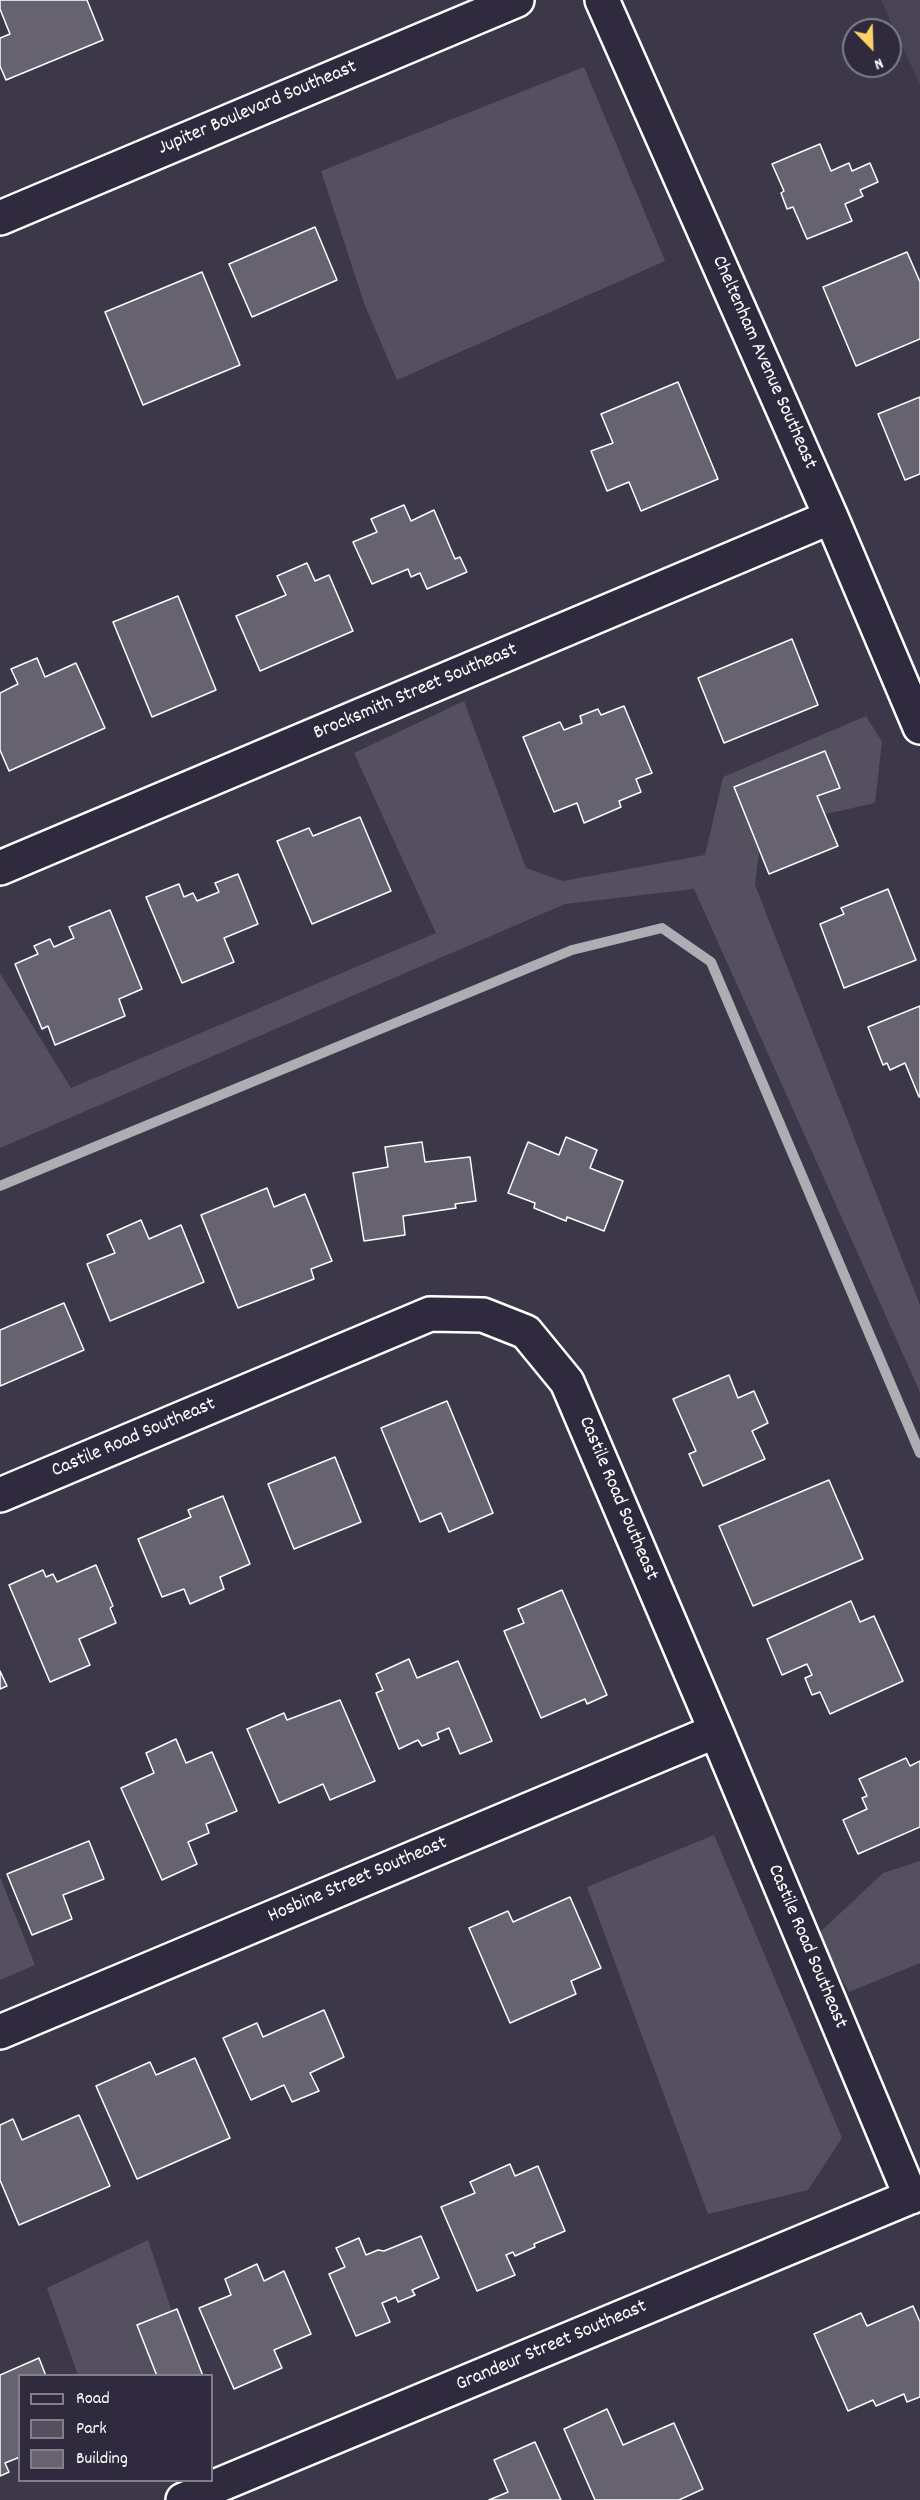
<!DOCTYPE html>
<style>
body{margin:0}
#map{position:relative;width:920px;height:2500px;overflow:hidden;background:#3c3749;font-family:Dekko,sans-serif}
canvas{display:block}
.legend{position:absolute;left:18px;top:2374px;width:195px;height:108px;box-sizing:border-box;background:#2f2a3d;border:2px solid #827f8b;margin:0;padding:8px 10px;list-style:none;font-size:18px;color:#fff}
.legend li{display:flex;align-items:center;gap:12px;height:30px}
.legend b{width:30px;border:2px solid #827f8b}
.north{position:absolute;left:842px;top:18px;width:60px;height:60px;box-sizing:border-box;background:#2f2a3d;border:2px solid #827f8b;border-radius:50%;rotate:157deg;font-size:16px;font-weight:700;line-height:24px;text-align:center;color:#fff}
.north::after{content:'';display:block;margin:auto;width:21px;height:27px;background:#ffd166;clip-path:polygon(50% 0,100% 100%,50% 72%,0 100%)}
</style>
<div id="map">
<canvas width="920" height="2500"></canvas>
<ul class="legend">
<li><b style="height:8px;background:#2f2a3d"></b>Road</li>
<li><b style="height:16px;background:#555060"></b>Park</li>
<li><b style="height:16px;background:#666270"></b>Building</li>
</ul>
<div class="north">N</div>
</div>
<script>
const ctx = document.querySelector('canvas').getContext('2d');
ctx.lineJoin = 'round';
function fillPath(path, color) {
  ctx.fillStyle = color;
  ctx.fill(path, 'evenodd');
}
function toPath(rows) {
  const path = new Path2D();
  for (const r of rows) {
    path.moveTo(r[0], r[1]);
    for (let i = 2; i < r.length; i += 2) path.lineTo(r[i], r[i + 1]);
  }
  return path;
}
function trace(path, color, width, dash) {
  ctx.strokeStyle = color;
  ctx.lineWidth = width;
  ctx.lineCap = dash ? 'butt' : 'round';
  ctx.setLineDash(dash || []);
  ctx.stroke(path);
}
function label(font, color, halo, rows, align = 'center') {
  ctx.font = font + ' Dekko,sans-serif';
  ctx.lineWidth = 4.5;
  ctx.setLineDash([]);
  ctx.textBaseline = 'middle';
  ctx.strokeStyle = halo;
  ctx.fillStyle = color;
  for (const [text, x, y, turn = 0] of rows) {
    ctx.save();
    ctx.translate(x, y);
    ctx.rotate((+turn || 0) * Math.PI / 180);
    ctx.textAlign = isNaN(turn) ? turn : align;
    if (halo) ctx.strokeText(text, 0, 0);
    ctx.fillText(text, 0, 0);
    ctx.restore();
  }
}
fillPath(toPath([
 [881,0,920,0,920,85]
]), '#494455');
fillPath(toPath([
 [584,67,665,261,397,380,364,303,321,171],
 [464,701,526,868,563,881,705,855,723,777,866,716,882,742,875,803,762,828,755,885,920,1305,920,1392,694,889,565,904,0,1148,0,973,71,1088,436,933,354,753],
 [714,1835,842,2138,808,2190,708,2214,587,1887],
 [920,1861,920,1963,849,1992,817,1935,883,1873],
 [0,1877,35,1965,0,1980],
 [148,2240,193,2375,78,2375,47,2288]
]), '#555060');
trace(toPath([
 [0,1186,572,950,662,928,711,962,920,1453]
]), '#afadb4', 10);
const building = toPath([
 [0,0,87,0,103,40,6,80,0,66,0,38,10,34,0,9,0,0],
 [820,144,831,171,849,163,852,171,870,163,878,182,860,190,863,196,845,204,852,221,807,239,793,207,787,209,781,193,784,191,772,164,820,144],
 [315,227,337,280,252,317,229,264,315,227],
 [907,252,920,282,920,339,856,366,823,287,907,252],
 [202,272,240,365,143,405,105,312,202,272],
 [678,382,718,479,641,511,629,482,607,491,591,451,613,443,601,414,678,382],
 [920,397,920,474,905,480,878,414,920,397],
 [404,505,411,521,434,510,455,559,460,557,467,572,427,589,420,573,411,577,408,569,372,584,353,542,377,532,371,519,404,505],
 [307,563,315,581,329,575,353,631,260,671,236,616,286,595,277,576,307,563],
 [178,596,216,690,152,717,113,622,178,596],
 [792,639,818,705,724,743,698,678,792,639],
 [37,658,45,677,76,663,105,728,9,771,0,750,0,693,18,684,11,669,37,658],
 [624,706,652,773,636,779,641,792,619,801,621,807,584,823,577,803,554,812,523,737,560,722,564,730,582,723,580,716,598,709,601,715,624,706],
 [825,751,840,788,817,796,838,846,769,874,734,787,825,751],
 [360,817,391,891,312,924,277,841,309,828,313,836,360,817],
 [238,874,258,924,224,938,234,962,182,983,146,897,179,884,184,897,193,893,197,901,219,892,215,883,238,874],
 [888,889,916,960,844,988,820,924,844,914,841,908,888,889],
 [110,910,142,989,119,999,125,1016,55,1045,48,1026,42,1029,15,964,38,954,34,946,50,939,54,947,74,938,69,927,110,910],
 [920,1006,920,1097,919,1097,905,1063,890,1070,887,1063,883,1065,868,1027,920,1006],
 [566,1137,597,1150,590,1168,623,1181,604,1231,567,1217,566,1221,534,1208,535,1203,508,1193,528,1142,559,1155,566,1137],
 [422,1142,425,1162,470,1157,476,1201,455,1204,456,1208,403,1216,405,1235,364,1241,353,1173,388,1167,385,1147,422,1142],
 [267,1188,274,1207,305,1194,332,1261,311,1269,314,1279,238,1308,201,1215,267,1188],
 [141,1220,149,1239,181,1225,204,1282,110,1321,87,1264,115,1253,107,1235,141,1220],
 [64,1303,84,1350,0,1386,0,1330,64,1303],
 [729,1375,738,1398,754,1391,768,1423,752,1431,765,1459,703,1486,689,1454,696,1451,673,1399,729,1375],
 [447,1401,493,1513,449,1532,441,1513,420,1522,381,1428,447,1401],
 [335,1457,361,1522,294,1549,268,1484,335,1457],
 [829,1480,863,1559,753,1606,719,1526,829,1480],
 [223,1496,250,1564,220,1577,224,1589,190,1604,184,1589,162,1597,138,1539,191,1517,188,1510,223,1496],
 [96,1565,113,1606,110,1608,116,1623,79,1639,90,1665,50,1682,9,1585,43,1570,46,1577,53,1574,57,1582,96,1565],
 [562,1590,607,1695,587,1704,585,1699,541,1718,504,1631,524,1623,518,1609,562,1590],
 [851,1601,860,1622,874,1616,903,1681,830,1714,820,1692,812,1695,805,1678,812,1675,807,1664,782,1675,767,1639,851,1601],
 [409,1659,417,1678,458,1661,492,1741,460,1754,449,1728,437,1733,439,1739,422,1746,418,1740,399,1749,376,1693,383,1690,376,1674,409,1659],
 [0,1671,7,1686,0,1689,0,1671],
 [340,1700,375,1781,330,1800,323,1784,279,1803,247,1729,284,1713,287,1720,340,1700],
 [176,1739,186,1763,212,1752,237,1811,206,1824,209,1833,188,1842,197,1864,162,1880,121,1788,154,1773,146,1753,176,1739],
 [906,1758,910,1766,920,1761,920,1827,858,1854,843,1820,867,1809,862,1798,867,1796,859,1779,906,1758],
 [89,1841,104,1879,63,1895,72,1919,32,1935,7,1874,89,1841],
 [570,1897,601,1968,571,1981,576,1994,510,2023,469,1928,508,1911,513,1922,570,1897],
 [324,2010,344,2057,310,2073,319,2091,292,2102,284,2085,251,2100,223,2038,257,2023,263,2037,324,2010],
 [195,2058,230,2138,137,2179,96,2086,150,2062,156,2075,195,2058],
 [79,2115,110,2186,19,2225,0,2180,0,2125,13,2119,22,2140,79,2115],
 [510,2164,515,2176,538,2166,565,2231,534,2244,535,2247,515,2256,513,2252,506,2255,515,2275,477,2291,441,2207,475,2193,470,2182,510,2164],
 [421,2236,439,2278,412,2290,415,2295,398,2302,396,2297,382,2303,390,2322,356,2336,329,2274,345,2267,336,2248,359,2238,366,2255,378,2250,384,2251,421,2236],
 [257,2264,264,2281,284,2271,311,2334,274,2350,282,2368,234,2389,199,2308,231,2295,225,2279,257,2264],
 [913,2306,920,2322,920,2397,907,2402,904,2394,876,2406,873,2400,848,2411,814,2334,861,2313,867,2326,913,2306],
 [177,2309,203,2376,157,2376,137,2325,177,2309],
 [39,2358,46,2376,20,2376,20,2457,5,2463,9,2472,0,2476,0,2375,39,2358],
 [607,2409,623,2445,674,2423,703,2489,679,2500,595,2500,564,2429,607,2409],
 [535,2442,561,2500,489,2500,508,2492,494,2460,535,2442]
]);
fillPath(building, '#666270');
trace(building, '#fff', 1.5);
const minor = toPath([
 [602,0,831,517,920,727],
 [0,868,831,517],
 [0,1495,430,1314,483,1315,526,1332,567,1382,716,1731,911,2197],
 [0,2032,716,1731],
 [183,2500,920,2193]
]);
const tertiary = toPath([
 [0,218,517,0]
]);
trace(minor, '#fff', 38);
trace(tertiary, '#fff', 38);
trace(minor, '#2f2a3d', 33);
trace(tertiary, '#2f2a3d', 33);
label('20px', '#fff', '#2f2a3d', [
 ["Jupiter Boulevard Southeast",258,109,-23],
 ["Cheltenham Avenue Southeast",763,363,66],
 ["Brocksmith Street Southeast",416,693,-23],
 ["Castile Road Southeast",134,1439,-23],
 ["Castile Road Southeast",617,1499,67],
 ["Hosbine Street Southeast",358,1881,-23],
 ["Castile Road Southeast",806,1947,67],
 ["Grandeur Street Southeast",552,2347,-23]
]);
</script>
